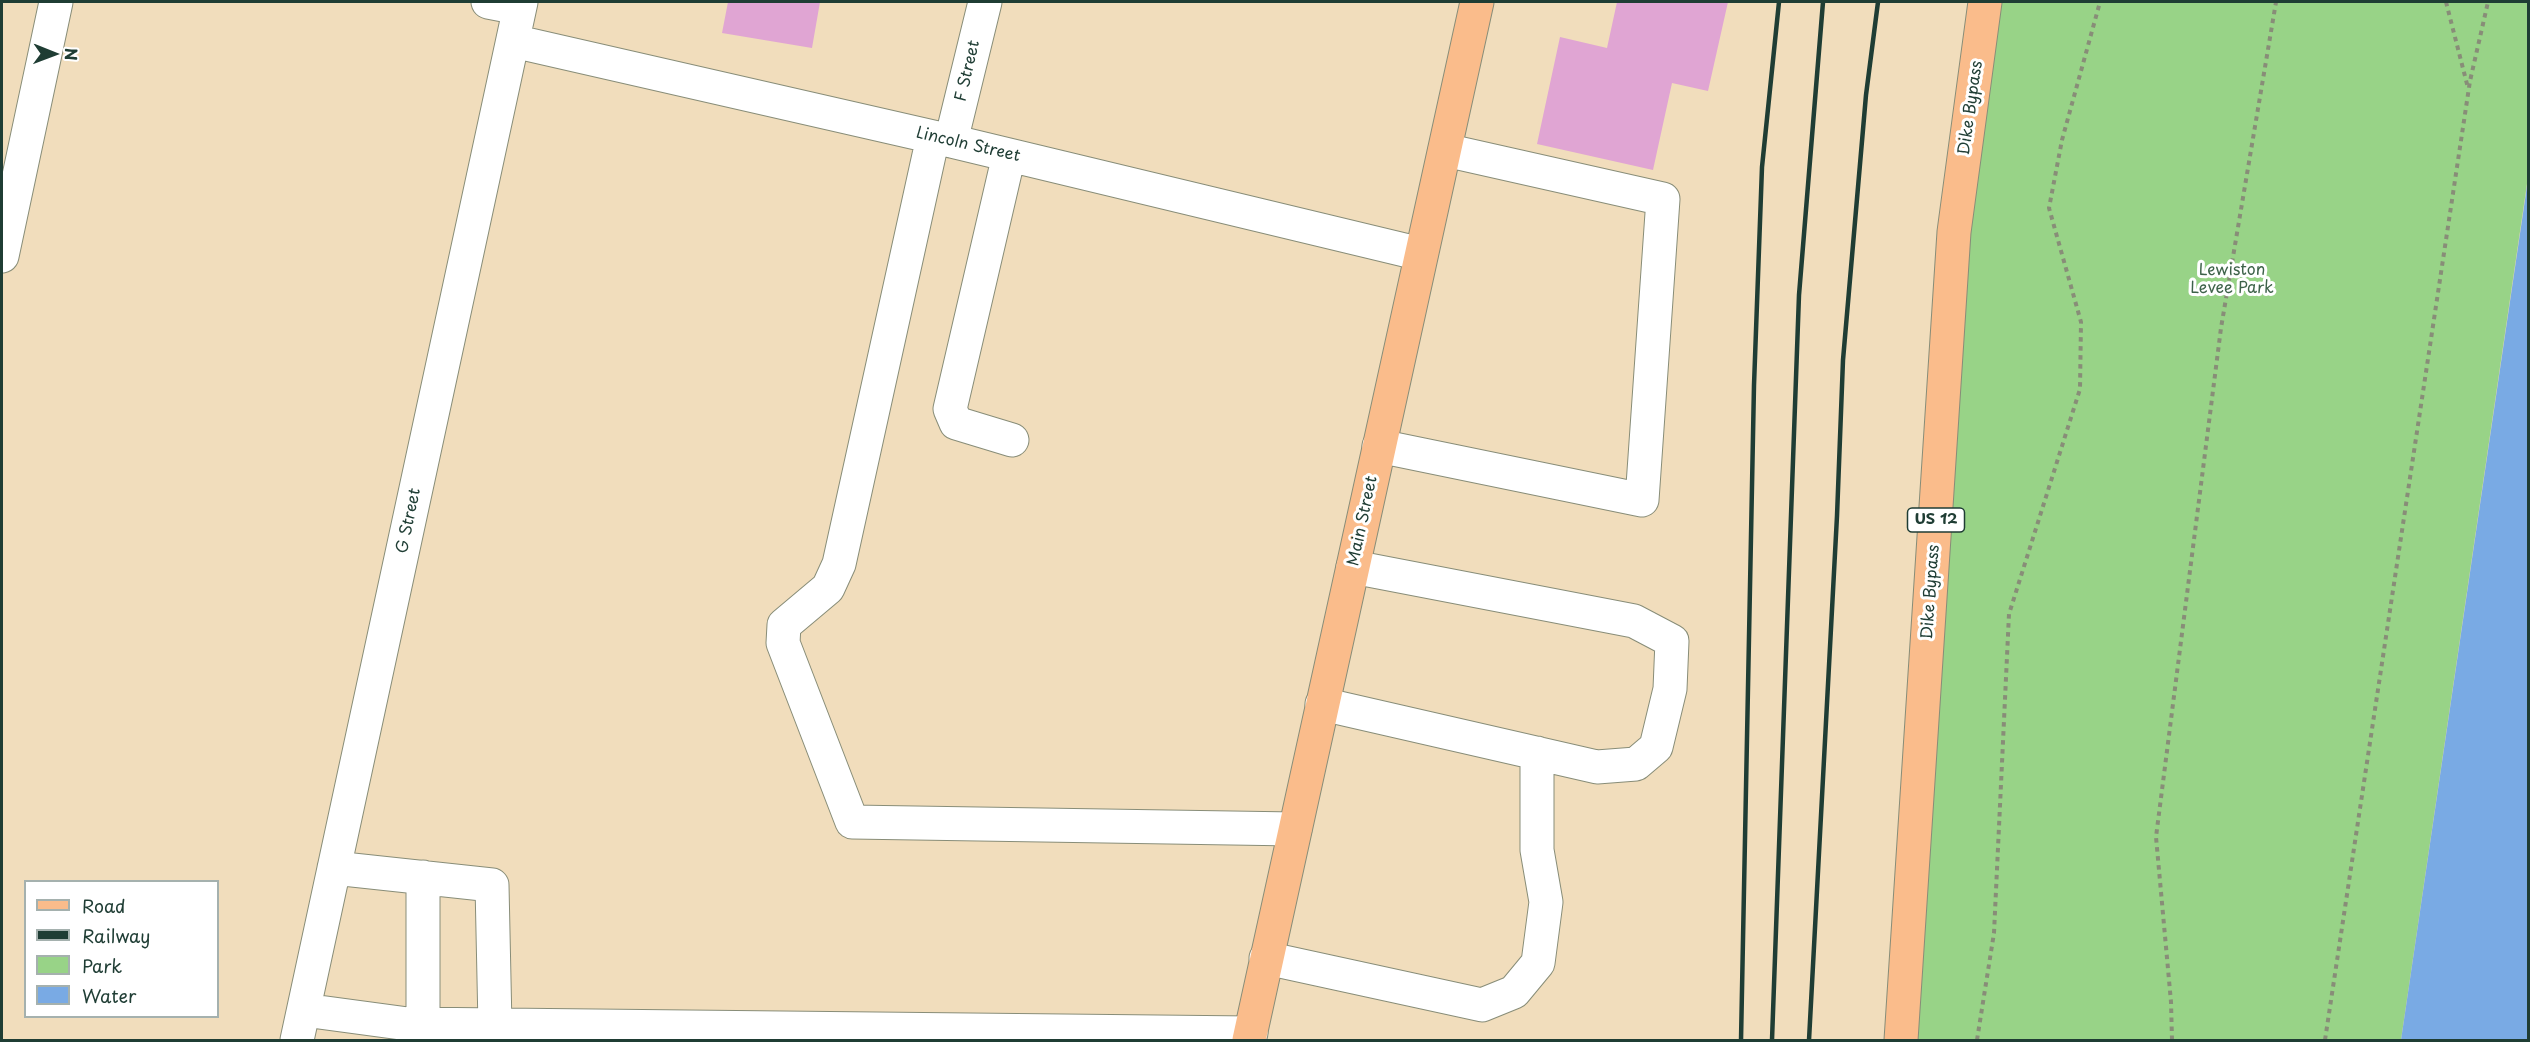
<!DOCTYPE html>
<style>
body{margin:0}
#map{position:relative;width:2530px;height:1042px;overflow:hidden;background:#f1ddbc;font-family:"Playpen Sans",sans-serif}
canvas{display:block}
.frame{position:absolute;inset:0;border:3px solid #1f3d34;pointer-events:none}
.legend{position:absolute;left:24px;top:880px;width:195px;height:138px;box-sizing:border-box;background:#fff;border:2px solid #a5b1ae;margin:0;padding:8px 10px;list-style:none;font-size:18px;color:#1f3d34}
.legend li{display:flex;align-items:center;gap:12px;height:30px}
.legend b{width:30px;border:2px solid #a5b1ae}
.north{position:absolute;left:24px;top:24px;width:60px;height:60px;-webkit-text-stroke:4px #fff;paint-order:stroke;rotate:91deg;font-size:16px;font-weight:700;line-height:24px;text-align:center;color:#1f3d34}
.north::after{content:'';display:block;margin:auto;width:21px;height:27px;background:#1f3d34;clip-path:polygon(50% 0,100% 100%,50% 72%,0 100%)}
</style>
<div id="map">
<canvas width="2530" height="1042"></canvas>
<div class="frame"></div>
<ul class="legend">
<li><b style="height:8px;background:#fabc8b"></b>Road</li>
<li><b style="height:8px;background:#1f3d34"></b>Railway</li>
<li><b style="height:16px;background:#98d387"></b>Park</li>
<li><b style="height:16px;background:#79aae4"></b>Water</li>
</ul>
<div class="north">N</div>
</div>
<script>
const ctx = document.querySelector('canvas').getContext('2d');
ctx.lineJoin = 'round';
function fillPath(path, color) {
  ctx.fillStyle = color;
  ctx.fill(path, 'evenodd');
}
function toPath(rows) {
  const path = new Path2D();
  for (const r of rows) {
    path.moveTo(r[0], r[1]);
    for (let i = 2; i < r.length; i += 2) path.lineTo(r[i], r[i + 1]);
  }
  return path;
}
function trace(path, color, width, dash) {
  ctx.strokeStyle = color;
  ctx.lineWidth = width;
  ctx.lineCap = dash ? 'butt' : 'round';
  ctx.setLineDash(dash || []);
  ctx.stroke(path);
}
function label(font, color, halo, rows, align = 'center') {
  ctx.font = font + ' "Playpen Sans",sans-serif';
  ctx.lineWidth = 6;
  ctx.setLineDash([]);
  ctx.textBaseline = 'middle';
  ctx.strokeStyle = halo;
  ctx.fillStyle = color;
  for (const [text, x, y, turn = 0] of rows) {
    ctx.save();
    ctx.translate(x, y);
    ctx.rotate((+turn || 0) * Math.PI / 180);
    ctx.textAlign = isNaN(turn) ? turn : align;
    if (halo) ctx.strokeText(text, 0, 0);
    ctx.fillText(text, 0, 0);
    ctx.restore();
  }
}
fillPath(toPath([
 [1985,2,2528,2,2528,177,2401,1040,1901,1040]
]), '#98d387');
fillPath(toPath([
 [2528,177,2528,1040,2401,1040,2526,193]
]), '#79aae4');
fillPath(toPath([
 [728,2,820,2,812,48,722,33],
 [1617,2,1728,2,1708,91,1672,83,1653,170,1537,144,1560,37,1607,48]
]), '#e0a5d3');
const minor = toPath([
 [488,2,519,8],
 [513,41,951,141,1421,254],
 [933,137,839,564,828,588,784,625,783,643,852,822,1295,829],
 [951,141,985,2],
 [1009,155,950,409,956,423,1012,440],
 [2,256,56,2],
 [1379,446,1642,500,1663,199,1445,150],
 [1322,704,1597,767,1636,764,1656,747,1670,689,1672,641,1634,621,1353,567],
 [334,868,492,885,495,1026],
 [1266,958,1482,1005,1514,992,1538,963,1546,902,1537,850,1537,753],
 [304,1010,408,1024,1251,1033],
 [423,1024,423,877],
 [297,1040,521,2]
]);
const major = toPath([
 [1249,1040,1477,2]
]);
const highway = toPath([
 [1901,1040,1954,232,1985,2]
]);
trace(minor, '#888d78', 35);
trace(major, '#888d78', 35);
trace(highway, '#888d78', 35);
trace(toPath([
 [2446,2,2468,88],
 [1977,1040,1994,933,2009,614,2080,389,2081,322,2049,208,2062,140,2100,2],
 [2172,1040,2171,1002,2156,837,2221,328,2276,2],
 [2325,1040,2470,81,2488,2]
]), '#888d78', 4, [4.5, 4.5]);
trace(minor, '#fff', 33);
trace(major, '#fabc8b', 33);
trace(highway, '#fabc8b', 33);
trace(toPath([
 [1741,1040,1754,385,1762,167,1779,2],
 [1772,1040,1799,295,1823,2],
 [1809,1040,1837,516,1843,360,1866,95,1878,2]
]), '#1f3d34', 4.5);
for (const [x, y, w] of [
 [1936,520,57]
]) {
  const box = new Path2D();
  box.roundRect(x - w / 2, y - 12, w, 24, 4.5);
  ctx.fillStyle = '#fff';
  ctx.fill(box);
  trace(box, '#1f3d34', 1.5);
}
label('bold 15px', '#1f3d34', null, [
 ["US 12",1936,520]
]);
label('16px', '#1f3d34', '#fff', [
 ["F Street",968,71,-77],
 ["Dike Bypass",1971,108,-82],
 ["Lincoln Street",968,145,13],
 ["G Street",409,521,-78],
 ["Main Street",1363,521,-78],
 ["Dike Bypass",1931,592,-86]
]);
label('16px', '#3d6249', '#fff', [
 ["Lewiston",2232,271],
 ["Levee Park",2232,289]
]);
</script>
